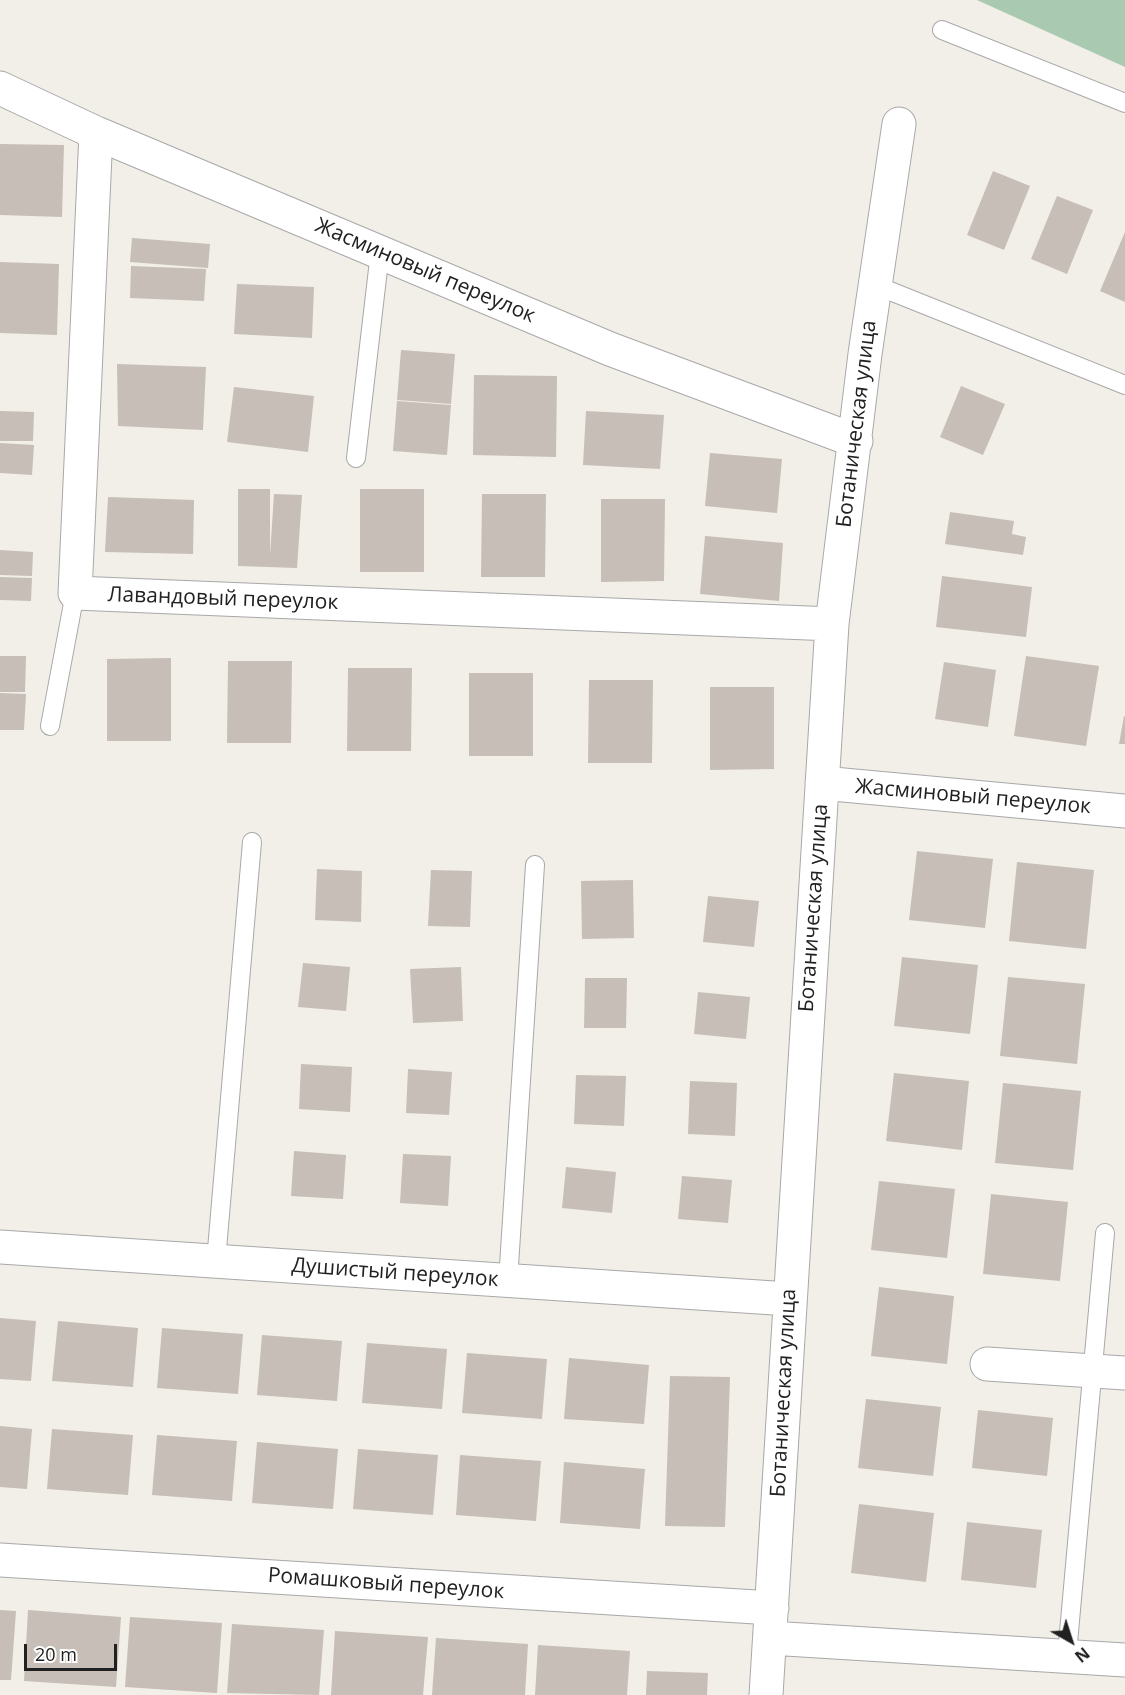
<!DOCTYPE html>
<meta charset="utf-8">
<style>
body{margin:0}
#map{position:relative;width:1125px;height:1695px;overflow:hidden;background:#f1efe8;font-family:"Open Sans",sans-serif}
canvas{display:block}
.north{position:absolute;left:1041px;top:1611px;width:60px;height:60px;-webkit-text-stroke:4px #fff;paint-order:stroke;rotate:141deg;font-size:16px;font-weight:700;line-height:24px;text-align:center;color:#212121}
.north::after{content:'';display:block;margin:auto;width:21px;height:27px;background:#212121;clip-path:polygon(50% 0,100% 100%,50% 72%,0 100%)}
.scale{position:absolute;left:24px;top:1644px;width:93px;height:27px;box-sizing:border-box;border:3px solid #212121;border-top:0;padding-left:8px;font-size:18px;line-height:21px;white-space:nowrap;color:#212121;-webkit-text-stroke:4px #fff;paint-order:stroke}
</style>
<div id="map">
<canvas width="1125" height="1695"></canvas>
<div class="north">N</div>
<div class="scale">20 m</div>
</div>
<script>
const ctx = document.querySelector('canvas').getContext('2d');
ctx.lineJoin = 'round';
function fillPath(path, color) {
  ctx.fillStyle = color;
  ctx.fill(path, 'evenodd');
}
function toPath(rows) {
  const path = new Path2D();
  for (const r of rows) {
    path.moveTo(r[0], r[1]);
    for (let i = 2; i < r.length; i += 2) path.lineTo(r[i], r[i + 1]);
  }
  return path;
}
function trace(path, color, width, dash) {
  ctx.strokeStyle = color;
  ctx.lineWidth = width;
  ctx.lineCap = dash ? 'butt' : 'round';
  ctx.setLineDash(dash || []);
  ctx.stroke(path);
}
function label(font, color, halo, rows, align = 'center') {
  ctx.font = font + ' "Open Sans",sans-serif';
  ctx.lineWidth = 4.5;
  ctx.setLineDash([]);
  ctx.textBaseline = 'middle';
  ctx.strokeStyle = halo;
  ctx.fillStyle = color;
  for (const [text, x, y, turn = 0] of rows) {
    ctx.save();
    ctx.translate(x, y);
    ctx.rotate((+turn || 0) * Math.PI / 180);
    ctx.textAlign = isNaN(turn) ? turn : align;
    if (halo) ctx.strokeText(text, 0, 0);
    ctx.fillText(text, 0, 0);
    ctx.restore();
  }
}
fillPath(toPath([
 [977,0,1125,0,1125,67]
]), '#a9cab0');
fillPath(toPath([
 [0,144,64,145,62,217,0,215],
 [993,171,1030,186,1004,250,967,235],
 [1057,196,1093,210,1067,274,1031,259],
 [1125,232,1125,302,1100,291],
 [132,238,210,244,208,268,130,262],
 [0,262,59,264,57,335,0,333],
 [131,266,206,269,204,301,130,298],
 [237,284,314,287,312,338,234,334],
 [401,350,455,354,451,404,397,400],
 [117,364,206,367,203,430,118,426],
 [474,375,557,376,556,457,473,455],
 [961,386,1005,404,983,455,940,437],
 [234,387,314,396,308,452,227,442],
 [397,401,451,405,447,455,393,451],
 [0,411,34,412,33,441,0,441],
 [586,411,664,415,660,469,583,465],
 [0,443,34,445,32,475,0,473],
 [710,453,782,459,777,513,705,506],
 [238,489,270,489,270,555,274,494,302,495,297,568,238,566],
 [360,489,424,489,424,572,360,572],
 [482,494,546,494,545,577,481,577],
 [108,497,194,500,193,554,105,552],
 [601,499,665,499,664,581,601,582],
 [950,512,1014,521,1012,534,1026,537,1023,555,945,544],
 [705,536,783,543,779,601,700,594],
 [0,550,33,552,32,576,0,575],
 [942,576,1032,587,1026,637,936,627],
 [0,577,32,578,31,601,0,600],
 [0,656,26,656,25,692,0,692],
 [1026,656,1099,666,1086,746,1014,736],
 [171,658,171,741,107,741,107,659],
 [228,661,292,661,291,743,227,743],
 [944,662,996,670,988,727,935,719],
 [348,668,412,668,411,751,347,751],
 [469,673,533,673,533,756,469,756],
 [589,680,653,680,652,763,588,763],
 [710,687,774,687,774,769,710,770],
 [0,693,26,694,24,730,0,730],
 [1124,716,1125,716,1125,744,1119,744],
 [917,851,993,859,985,928,909,920],
 [1017,862,1094,870,1086,949,1009,941],
 [317,869,362,871,361,922,315,920],
 [431,870,472,871,470,927,428,926],
 [633,880,634,938,582,939,581,881],
 [708,896,759,901,754,947,703,942],
 [902,957,978,965,970,1034,894,1026],
 [303,963,350,967,346,1011,298,1007],
 [461,967,463,1021,413,1023,410,969],
 [1008,977,1085,984,1077,1064,1000,1056],
 [585,978,627,978,626,1028,584,1028],
 [698,992,750,997,746,1039,694,1034],
 [301,1064,352,1067,350,1112,299,1109],
 [408,1069,452,1072,449,1115,406,1113],
 [894,1073,969,1081,962,1150,886,1141],
 [576,1075,626,1076,624,1126,574,1124],
 [690,1081,737,1083,735,1136,688,1134],
 [1003,1083,1081,1091,1073,1170,995,1163],
 [294,1151,346,1155,343,1199,291,1196],
 [403,1154,451,1156,448,1206,400,1203],
 [566,1167,616,1172,612,1213,562,1208],
 [682,1176,732,1180,728,1223,678,1219],
 [879,1181,955,1189,947,1258,871,1250],
 [991,1194,1068,1202,1060,1281,983,1274],
 [879,1287,954,1296,947,1364,871,1356],
 [0,1318,36,1321,31,1381,0,1379],
 [58,1321,138,1328,133,1387,52,1381],
 [162,1328,243,1334,238,1394,157,1388],
 [262,1335,342,1341,337,1401,257,1395],
 [367,1343,447,1349,442,1409,362,1403],
 [467,1353,547,1359,542,1419,462,1413],
 [569,1358,649,1365,644,1424,564,1419],
 [670,1376,730,1377,725,1527,665,1526],
 [866,1399,941,1407,933,1476,858,1468],
 [978,1410,1053,1418,1047,1476,972,1468],
 [0,1426,32,1429,27,1489,0,1487],
 [52,1429,133,1435,128,1495,47,1489],
 [157,1435,237,1441,232,1501,152,1495],
 [257,1442,338,1449,333,1509,252,1503],
 [358,1449,438,1455,433,1515,353,1509],
 [460,1455,541,1461,536,1521,456,1515],
 [564,1462,645,1469,640,1529,560,1523],
 [859,1504,934,1513,926,1582,851,1573],
 [967,1522,1042,1530,1036,1588,961,1580],
 [0,1610,16,1611,11,1680,0,1680],
 [28,1610,121,1617,116,1687,24,1681],
 [130,1617,222,1623,217,1693,125,1687],
 [232,1624,324,1630,319,1695,227,1693],
 [335,1631,428,1637,423,1695,331,1695],
 [436,1638,528,1644,525,1695,432,1695],
 [538,1645,630,1651,627,1695,535,1695],
 [647,1671,708,1673,707,1695,646,1695]
]), '#c6beb7');
const lane = toPath([
 [942,30,1125,103],
 [875,285,1125,385],
 [356,458,380,252],
 [50,726,75,593],
 [216,1261,252,842],
 [508,1281,535,865],
 [1067,1654,1105,1233]
]);
const street = toPath([
 [0,88,96,133,610,349,856,441],
 [96,133,75,593,832,624],
 [822,783,1125,811],
 [0,1247,789,1299],
 [987,1364,1125,1373],
 [0,1560,772,1608],
 [770,1638,1125,1660],
 [766,1695,832,624,865,354,899,124]
]);
trace(lane, '#a8a8a8', 20);
trace(street, '#a8a8a8', 35);
trace(lane, '#fff', 18);
trace(street, '#fff', 33);
label('21px', '#212121', '#fff', [
 ["Жасминовый переулок",425,271,23],
 ["Ботаническая улица",857,424,-83],
 ["Лавандовый переулок",223,599,2],
 ["Жасминовый переулок",973,797,5],
 ["Ботаническая улица",814,908,-86],
 ["Душистый переулок",395,1273,4],
 ["Ботаническая улица",784,1393,-87],
 ["Ромашковый переулок",386,1584,4]
]);
</script>
